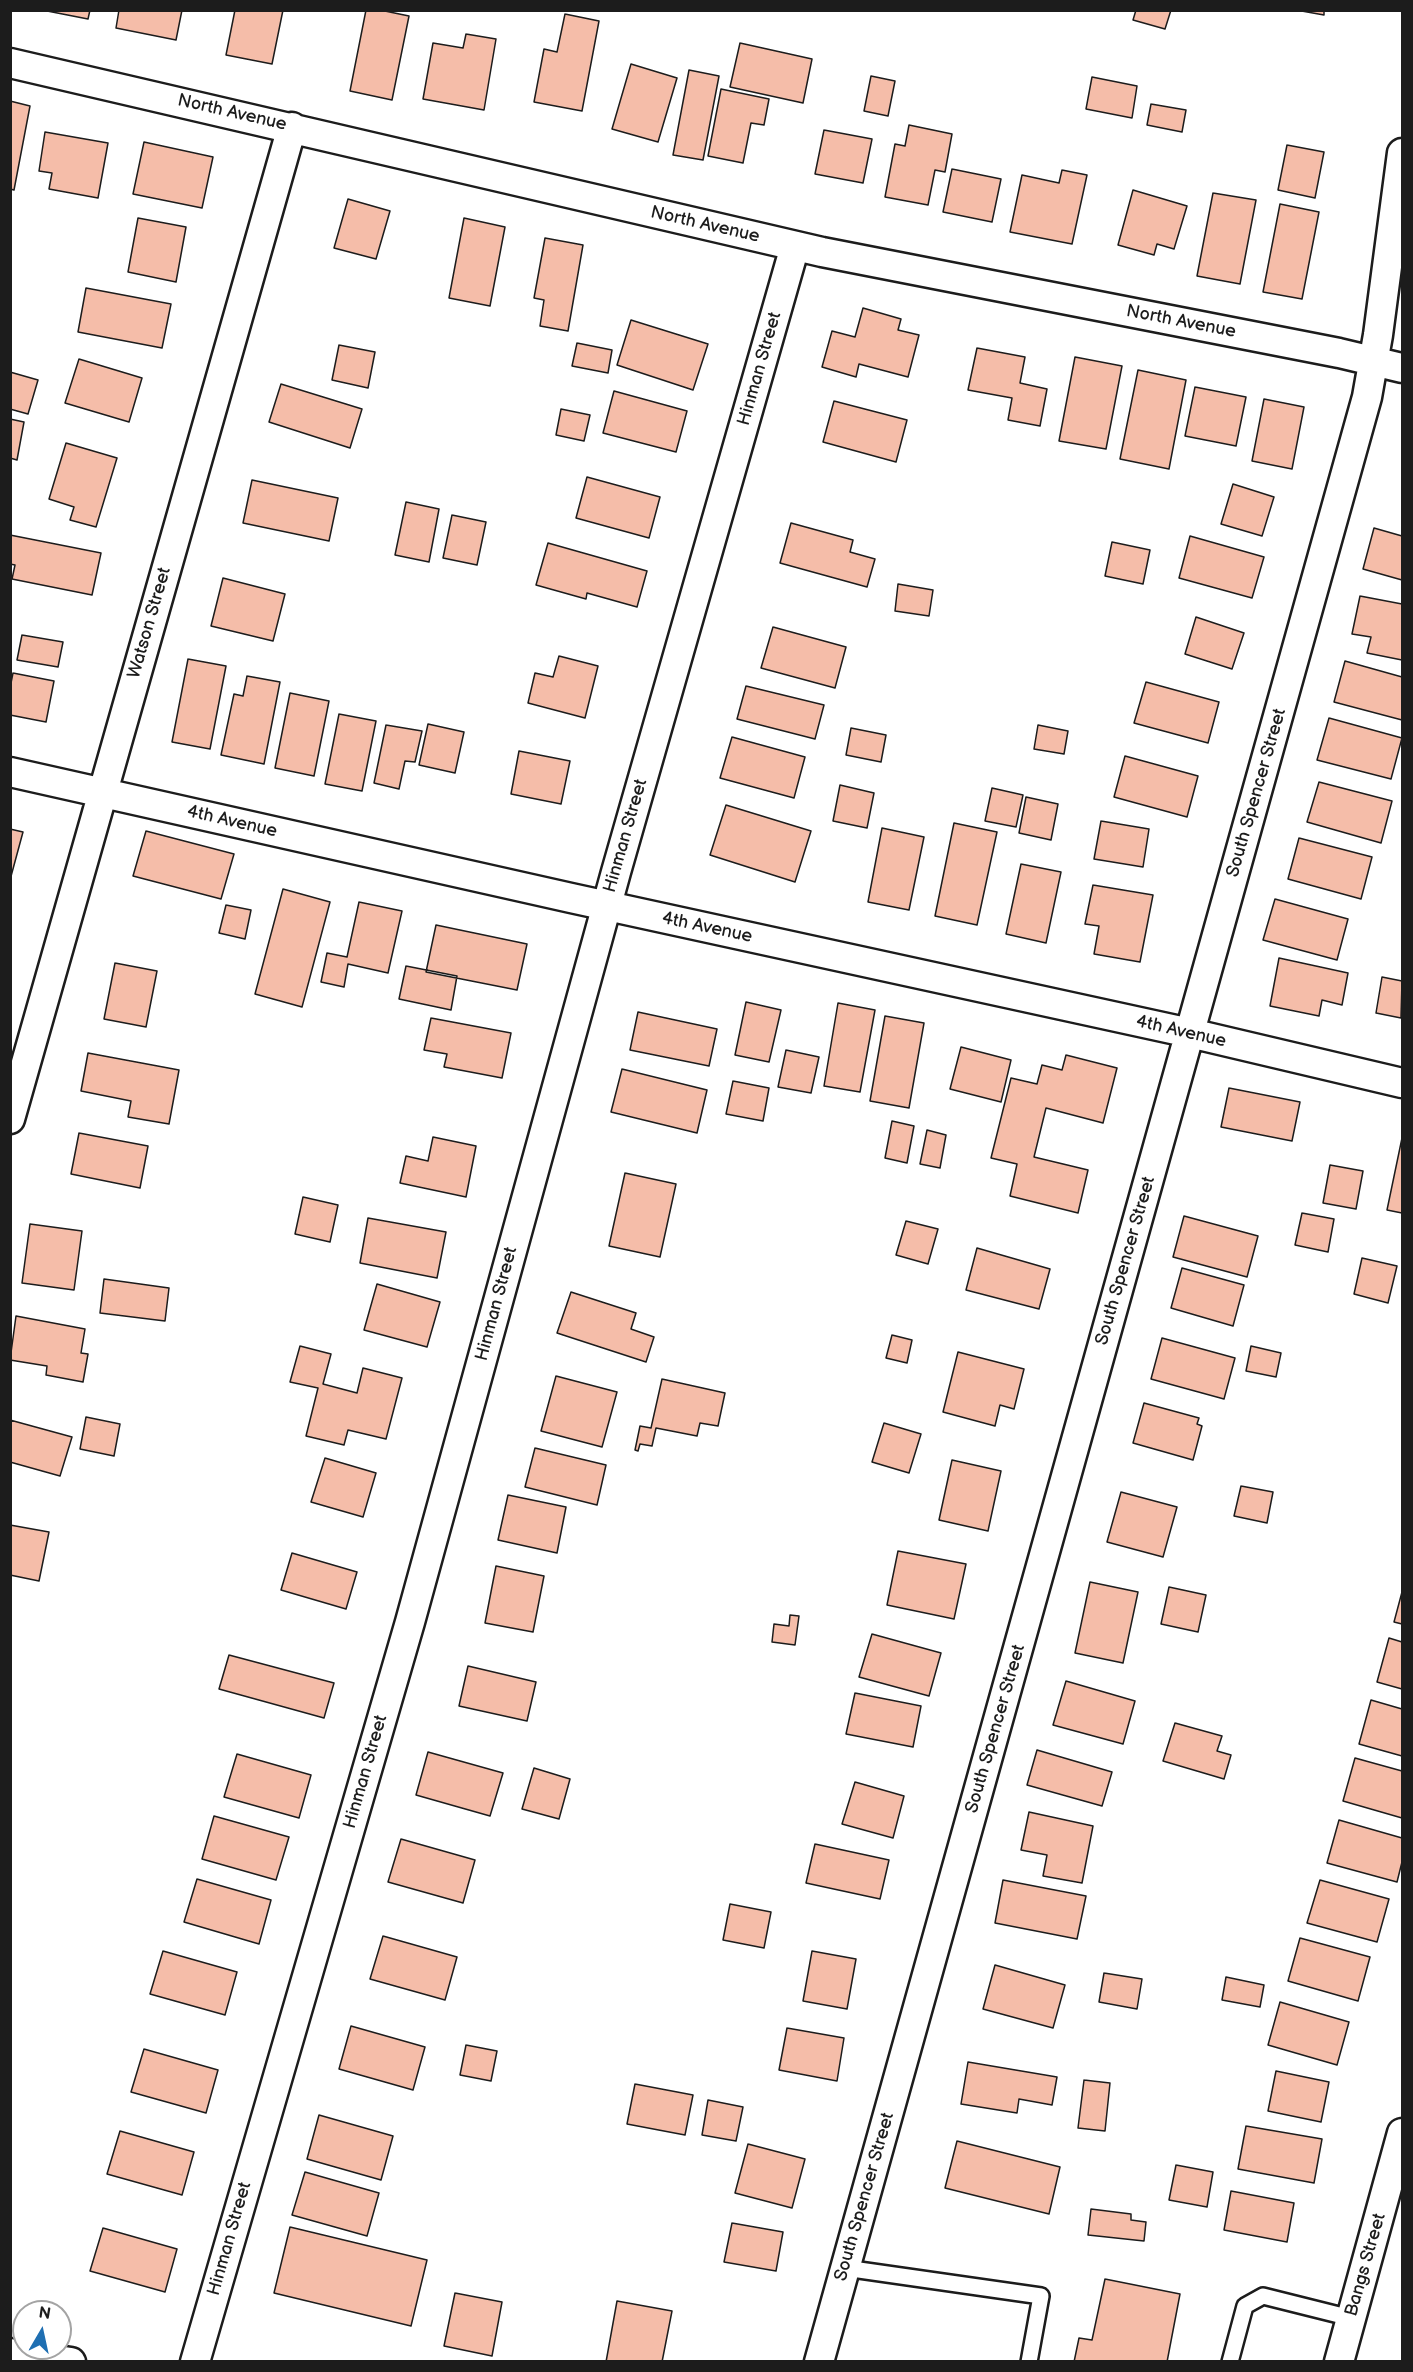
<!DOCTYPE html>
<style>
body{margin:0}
#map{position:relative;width:1413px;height:2372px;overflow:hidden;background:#fff;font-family:"Balsamiq Sans",sans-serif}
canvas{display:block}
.frame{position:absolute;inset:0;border:12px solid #1c1c1c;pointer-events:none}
.north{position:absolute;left:12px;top:2300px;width:60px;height:60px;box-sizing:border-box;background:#fff;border:2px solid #a4a4a4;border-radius:50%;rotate:9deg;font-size:16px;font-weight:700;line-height:24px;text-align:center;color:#1c1c1c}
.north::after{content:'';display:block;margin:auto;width:21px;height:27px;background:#1f6fb2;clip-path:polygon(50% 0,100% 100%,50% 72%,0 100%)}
</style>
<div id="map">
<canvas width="1413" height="2372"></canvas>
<div class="frame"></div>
<div class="north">N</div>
</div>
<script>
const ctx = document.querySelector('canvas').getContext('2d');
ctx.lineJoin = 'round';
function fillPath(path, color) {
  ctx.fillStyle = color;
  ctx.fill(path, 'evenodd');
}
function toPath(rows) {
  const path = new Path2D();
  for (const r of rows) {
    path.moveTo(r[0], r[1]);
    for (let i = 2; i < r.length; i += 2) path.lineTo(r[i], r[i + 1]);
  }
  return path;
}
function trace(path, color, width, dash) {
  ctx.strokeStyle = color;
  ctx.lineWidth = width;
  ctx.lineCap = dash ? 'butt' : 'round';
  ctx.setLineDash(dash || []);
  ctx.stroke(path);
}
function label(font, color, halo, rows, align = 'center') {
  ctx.font = font + ' "Balsamiq Sans",sans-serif';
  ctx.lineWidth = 4.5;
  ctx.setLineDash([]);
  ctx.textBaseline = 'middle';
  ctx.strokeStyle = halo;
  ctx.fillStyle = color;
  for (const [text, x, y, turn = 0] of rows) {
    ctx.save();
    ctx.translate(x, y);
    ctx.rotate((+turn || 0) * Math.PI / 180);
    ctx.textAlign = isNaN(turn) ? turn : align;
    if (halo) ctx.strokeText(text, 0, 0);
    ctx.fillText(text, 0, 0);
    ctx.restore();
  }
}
const building = toPath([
 [42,10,90,10,88,19,42,10],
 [119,10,182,10,176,40,116,28,119,10],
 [235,10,283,10,272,64,226,55,235,10],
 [366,10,380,10,409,16,392,100,350,91,366,10],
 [1136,10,1171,10,1165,29,1133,20,1136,10],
 [1296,10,1324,10,1324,15,1296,10],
 [565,14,599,21,582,111,534,102,544,49,557,52,565,14],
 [466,34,496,39,484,110,423,99,433,43,463,48,466,34],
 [740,43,812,59,803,103,730,87,740,43],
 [631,64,677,78,658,142,612,129,631,64],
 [689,70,719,76,703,160,673,155,689,70],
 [871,76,895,81,888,116,864,111,871,76],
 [1092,77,1137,86,1132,118,1086,109,1092,77],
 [721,89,769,99,764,125,751,123,743,163,708,156,721,89],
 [10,101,30,106,14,190,10,189,10,101],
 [1151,104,1186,110,1182,132,1147,125,1151,104],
 [909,125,952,134,945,172,935,170,928,205,885,197,895,144,905,146,909,125],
 [824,130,872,139,863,183,815,174,824,130],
 [45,132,108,143,98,198,49,189,52,173,39,171,45,132],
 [144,142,213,157,202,208,133,194,144,142],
 [1287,145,1324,152,1315,198,1278,190,1287,145],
 [952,169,1001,179,992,222,943,212,952,169],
 [1062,170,1087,175,1072,244,1010,232,1022,175,1059,183,1062,170],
 [1133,190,1187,206,1174,249,1157,244,1154,255,1118,245,1133,190],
 [1213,193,1256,200,1240,284,1197,276,1213,193],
 [348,199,390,211,376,259,334,248,348,199],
 [1280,204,1319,212,1302,299,1263,292,1280,204],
 [138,218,186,227,176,282,128,272,138,218],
 [464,218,505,227,490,306,449,298,464,218],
 [545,238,583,245,568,331,540,326,544,300,534,298,545,238],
 [86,288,171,304,162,348,78,332,86,288],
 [863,308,901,319,898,330,919,335,908,377,859,364,856,377,822,367,832,331,855,337,863,308],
 [631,320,708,344,693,390,617,365,631,320],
 [577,343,612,350,608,373,572,366,577,343],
 [339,345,375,352,368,388,332,380,339,345],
 [977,348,1025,357,1020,383,1047,389,1040,426,1008,420,1012,398,968,390,977,348],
 [1075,357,1122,366,1106,449,1059,441,1075,357],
 [79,359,142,378,129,422,65,403,79,359],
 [1138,370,1186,380,1169,469,1120,459,1138,370],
 [10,372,38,380,28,414,10,409,10,372],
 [281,384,362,409,350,448,269,422,281,384],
 [1195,387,1246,397,1236,446,1185,436,1195,387],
 [614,391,687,411,676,452,603,433,614,391],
 [1264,399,1304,407,1292,469,1252,461,1264,399],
 [834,401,907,420,896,462,823,442,834,401],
 [561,409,590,415,584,441,556,435,561,409],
 [10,419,24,422,17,460,10,458,10,419],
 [66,443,117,458,96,527,70,520,74,507,49,499,66,443],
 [587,477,660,497,649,538,576,518,587,477],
 [252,480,338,498,329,541,243,523,252,480],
 [1233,484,1274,497,1262,536,1221,524,1233,484],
 [406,502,439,509,429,562,395,555,406,502],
 [452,515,486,522,477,565,443,558,452,515],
 [791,523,853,540,850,552,875,559,867,587,780,563,791,523],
 [1374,528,1402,536,1402,580,1363,569,1374,528],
 [10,535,101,553,92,595,12,579,15,565,10,564,10,535],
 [1190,536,1264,557,1252,598,1179,578,1190,536],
 [1112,542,1150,550,1143,584,1105,576,1112,542],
 [548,543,647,571,637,607,587,593,586,599,536,585,548,543],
 [223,578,285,594,273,641,211,626,223,578],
 [898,584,933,590,929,616,895,611,898,584],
 [1360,596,1402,604,1402,660,1367,653,1371,637,1352,634,1360,596],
 [1196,617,1244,633,1232,669,1185,654,1196,617],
 [773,627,846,647,835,688,761,668,773,627],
 [22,635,63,642,58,667,17,660,22,635],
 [559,656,598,666,585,718,528,703,535,673,553,677,559,656],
 [188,659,226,666,210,749,172,742,188,659],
 [1345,661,1402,677,1402,720,1334,702,1345,661],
 [13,673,54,681,46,722,10,715,10,688,13,673],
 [247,676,280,682,264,764,221,755,234,694,243,696,247,676],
 [1146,682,1219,702,1208,743,1134,723,1146,682],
 [746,686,824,705,815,739,737,719,746,686],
 [290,693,329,701,314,776,275,768,290,693],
 [339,714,376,721,362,791,325,784,339,714],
 [1329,718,1402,738,1391,779,1317,760,1329,718],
 [428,724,464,732,455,773,419,765,428,724],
 [386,725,422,731,415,762,405,761,399,789,374,783,386,725],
 [1038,725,1068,731,1064,754,1034,749,1038,725],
 [851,728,886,735,881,762,846,755,851,728],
 [732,737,805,757,794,798,720,778,732,737],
 [519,751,570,761,561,804,511,794,519,751],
 [1125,756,1198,776,1187,817,1114,797,1125,756],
 [1319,782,1392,801,1381,843,1307,822,1319,782],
 [840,785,874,793,867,828,833,821,840,785],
 [992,788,1023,795,1016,827,985,821,992,788],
 [1026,797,1058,804,1051,840,1019,833,1026,797],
 [726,805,811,831,795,882,710,855,726,805],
 [1101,821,1149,829,1143,867,1094,859,1101,821],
 [954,823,997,832,977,925,935,916,954,823],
 [882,828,924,837,909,910,868,902,882,828],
 [10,829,23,832,10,880,10,829],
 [146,831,234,854,221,899,133,876,146,831],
 [1299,838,1372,857,1361,899,1288,879,1299,838],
 [1021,864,1061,872,1046,943,1006,934,1021,864],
 [1093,885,1153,895,1140,962,1094,954,1099,926,1085,924,1093,885],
 [283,889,330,902,302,1007,255,994,283,889],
 [1275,899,1348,919,1337,960,1263,940,1275,899],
 [359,902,402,911,388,973,348,964,344,987,321,982,327,953,347,957,359,902],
 [226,905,251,910,245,939,219,933,226,905],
 [436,925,527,944,517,990,426,972,436,925],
 [1279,958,1348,973,1342,1005,1322,1000,1319,1016,1270,1006,1279,958],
 [115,963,157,971,146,1027,104,1019,115,963],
 [406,966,457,976,451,1010,399,999,406,966],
 [1382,977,1402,981,1401,1018,1376,1013,1382,977],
 [746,1002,781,1010,769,1062,735,1055,746,1002],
 [838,1003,875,1010,860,1092,824,1086,838,1003],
 [638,1012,717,1029,709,1066,630,1050,638,1012],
 [885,1016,924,1023,909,1108,870,1101,885,1016],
 [431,1018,511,1033,502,1078,444,1067,447,1054,424,1050,431,1018],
 [961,1047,1011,1060,1001,1102,950,1089,961,1047],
 [786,1050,819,1057,811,1093,778,1087,786,1050],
 [88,1053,179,1070,169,1124,128,1117,131,1101,81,1091,88,1053],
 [1066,1055,1117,1068,1103,1123,1046,1108,1034,1157,1088,1170,1078,1213,1010,1196,1017,1164,991,1158,1011,1078,1037,1084,1042,1065,1062,1070,1066,1055],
 [622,1069,707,1090,697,1133,611,1112,622,1069],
 [733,1081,769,1088,763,1121,726,1114,733,1081],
 [1229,1088,1300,1102,1292,1141,1221,1127,1229,1088],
 [892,1121,914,1126,907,1163,885,1158,892,1121],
 [927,1130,946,1135,940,1168,920,1164,927,1130],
 [79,1133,148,1146,140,1188,71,1174,79,1133],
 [433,1137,476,1146,466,1197,400,1183,406,1156,428,1161,433,1137],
 [1402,1138,1402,1213,1387,1210,1402,1138],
 [1330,1165,1363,1171,1356,1209,1323,1203,1330,1165],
 [625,1173,676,1184,660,1257,609,1246,625,1173],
 [303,1197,338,1205,330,1242,295,1234,303,1197],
 [1302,1213,1334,1219,1328,1252,1295,1245,1302,1213],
 [1184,1216,1258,1236,1247,1277,1173,1257,1184,1216],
 [368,1218,446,1232,437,1278,360,1263,368,1218],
 [906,1221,938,1229,928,1264,896,1255,906,1221],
 [30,1224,82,1231,74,1290,22,1283,30,1224],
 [977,1248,1050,1269,1039,1309,966,1290,977,1248],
 [1362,1258,1397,1266,1388,1303,1354,1294,1362,1258],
 [1182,1268,1244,1285,1233,1326,1171,1308,1182,1268],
 [104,1279,169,1288,165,1321,100,1313,104,1279],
 [377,1284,440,1302,427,1347,364,1330,377,1284],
 [571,1292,636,1313,631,1329,654,1337,646,1362,557,1333,571,1292],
 [16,1316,85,1329,81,1353,88,1354,83,1382,46,1375,47,1366,10,1360,16,1316],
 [892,1335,912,1340,907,1363,886,1358,892,1335],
 [1162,1338,1235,1358,1224,1399,1151,1379,1162,1338],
 [300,1346,331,1354,323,1384,357,1393,363,1368,402,1378,386,1439,348,1430,344,1445,306,1436,318,1388,290,1382,300,1346],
 [1251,1346,1281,1353,1276,1377,1246,1371,1251,1346],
 [958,1352,1024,1369,1014,1409,1000,1405,995,1426,943,1412,958,1352],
 [556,1376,617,1392,602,1447,541,1431,556,1376],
 [662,1379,725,1393,718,1426,700,1423,697,1436,656,1428,652,1446,640,1444,638,1451,635,1450,640,1426,651,1428,662,1379],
 [1144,1403,1199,1418,1197,1424,1202,1426,1193,1460,1133,1443,1144,1403],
 [86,1417,120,1424,114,1456,80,1449,86,1417],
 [10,1420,72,1437,60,1476,10,1462,10,1420],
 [884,1423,921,1434,909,1473,872,1462,884,1423],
 [535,1448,606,1465,597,1505,525,1487,535,1448],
 [325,1458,376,1473,363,1517,311,1502,325,1458],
 [952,1460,1001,1471,988,1531,939,1520,952,1460],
 [1241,1486,1273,1492,1267,1523,1234,1516,1241,1486],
 [1121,1492,1177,1507,1163,1557,1107,1542,1121,1492],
 [508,1495,566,1507,557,1553,498,1540,508,1495],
 [10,1525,49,1532,39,1581,10,1575,10,1525],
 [898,1551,966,1564,954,1619,887,1605,898,1551],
 [292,1553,357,1572,346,1609,281,1590,292,1553],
 [496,1566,544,1576,533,1632,485,1623,496,1566],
 [1090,1582,1138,1592,1123,1663,1075,1653,1090,1582],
 [1169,1587,1206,1595,1198,1632,1161,1624,1169,1587],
 [1402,1592,1402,1624,1394,1622,1402,1592],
 [790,1615,799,1616,795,1645,772,1642,774,1624,789,1626,790,1615],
 [872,1634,941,1653,929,1696,859,1677,872,1634],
 [1389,1638,1402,1642,1402,1689,1377,1682,1389,1638],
 [229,1655,334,1683,324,1718,219,1689,229,1655],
 [468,1666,536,1682,527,1721,459,1706,468,1666],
 [1066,1681,1135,1701,1123,1744,1053,1725,1066,1681],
 [855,1693,921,1706,913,1747,846,1734,855,1693],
 [1371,1700,1402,1709,1402,1756,1359,1744,1371,1700],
 [1175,1723,1222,1736,1217,1751,1231,1755,1224,1779,1163,1761,1175,1723],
 [1037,1750,1112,1772,1102,1806,1027,1785,1037,1750],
 [428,1752,503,1773,490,1816,416,1795,428,1752],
 [237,1754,311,1775,299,1818,224,1797,237,1754],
 [1355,1758,1402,1771,1402,1818,1343,1801,1355,1758],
 [534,1768,570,1779,559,1819,522,1809,534,1768],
 [855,1782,904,1796,893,1838,842,1824,855,1782],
 [1029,1812,1093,1826,1082,1883,1043,1876,1047,1855,1021,1850,1029,1812],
 [214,1816,289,1837,276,1880,202,1859,214,1816],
 [1339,1820,1402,1838,1402,1862,1397,1882,1327,1863,1339,1820],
 [401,1839,475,1860,463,1903,388,1882,401,1839],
 [815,1844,889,1860,880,1899,806,1883,815,1844],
 [197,1879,271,1900,259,1944,184,1922,197,1879],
 [1003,1880,1086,1896,1077,1939,995,1923,1003,1880],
 [1320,1880,1389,1899,1377,1942,1307,1923,1320,1880],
 [730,1904,771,1912,764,1948,723,1940,730,1904],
 [383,1936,457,1957,445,2000,370,1979,383,1936],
 [1300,1938,1370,1957,1358,2001,1288,1981,1300,1938],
 [163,1951,237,1972,225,2015,150,1994,163,1951],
 [812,1951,856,1959,847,2009,803,2001,812,1951],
 [995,1965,1065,1985,1053,2028,983,2009,995,1965],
 [1104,1973,1142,1979,1137,2009,1099,2002,1104,1973],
 [1226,1977,1264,1985,1260,2007,1222,2000,1226,1977],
 [1280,2002,1349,2022,1337,2065,1268,2045,1280,2002],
 [351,2026,425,2047,413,2090,339,2069,351,2026],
 [787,2028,844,2038,837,2081,779,2070,787,2028],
 [466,2045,497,2051,491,2081,460,2075,466,2045],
 [144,2049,218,2070,206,2113,131,2092,144,2049],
 [968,2062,1057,2077,1052,2105,1019,2099,1017,2113,961,2104,968,2062],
 [1276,2071,1329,2082,1321,2122,1268,2111,1276,2071],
 [1084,2080,1110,2083,1105,2131,1078,2128,1084,2080],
 [635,2084,693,2095,685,2135,627,2124,635,2084],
 [708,2100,743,2107,736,2141,702,2135,708,2100],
 [319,2115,393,2136,381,2180,307,2159,319,2115],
 [1246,2126,1322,2139,1314,2183,1238,2169,1246,2126],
 [120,2131,194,2152,182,2195,107,2174,120,2131],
 [957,2141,1060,2167,1049,2214,945,2188,957,2141],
 [748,2144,805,2159,792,2208,735,2193,748,2144],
 [1176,2165,1213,2172,1207,2207,1169,2200,1176,2165],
 [305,2172,379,2193,367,2236,292,2215,305,2172],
 [1231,2191,1294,2203,1287,2242,1224,2230,1231,2191],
 [1091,2209,1131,2214,1131,2220,1146,2222,1144,2241,1088,2235,1091,2209],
 [732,2223,783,2232,776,2271,724,2262,732,2223],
 [290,2227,427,2260,411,2326,274,2293,290,2227],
 [103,2228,177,2249,165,2292,90,2271,103,2228],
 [1105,2279,1180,2294,1167,2362,1074,2362,1079,2338,1092,2340,1105,2279],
 [455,2293,502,2302,492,2356,444,2346,455,2293],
 [617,2301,672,2311,662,2362,606,2362,617,2301]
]);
fillPath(building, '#f5bda9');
trace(building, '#1c1c1c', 1.5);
const service = toPath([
 [845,2268,1041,2296,1029,2362],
 [1230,2362,1245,2306,1263,2296,1351,2318]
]);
const minor = toPath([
 [10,63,822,252,1339,353,1402,368],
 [10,772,571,898,1190,1033,1402,1083],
 [10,1119,292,127],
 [10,2353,71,2362],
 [195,2362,410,1622,616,872,795,246],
 [819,2362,1367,397,1378,335,1402,153],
 [1339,2362,1402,2133]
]);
trace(service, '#1c1c1c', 20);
trace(minor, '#1c1c1c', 33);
trace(service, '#fff', 15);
trace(minor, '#fff', 28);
label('18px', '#1c1c1c', '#fff', [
 ["North Avenue",232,113,13],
 ["North Avenue",705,225,13],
 ["North Avenue",1181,322,11],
 ["Hinman Street",760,369,-74],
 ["Watson Street",150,623,-74],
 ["South Spencer Street",1257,793,-74],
 ["4th Avenue",232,822,13],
 ["Hinman Street",626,836,-74],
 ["4th Avenue",707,928,12],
 ["4th Avenue",1181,1032,13],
 ["South Spencer Street",1126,1261,-74],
 ["Hinman Street",497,1304,-75],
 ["South Spencer Street",996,1729,-74],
 ["Hinman Street",366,1772,-74],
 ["South Spencer Street",865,2197,-74],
 ["Hinman Street",230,2239,-74],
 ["Bangs Street",1366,2265,-74]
]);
</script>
